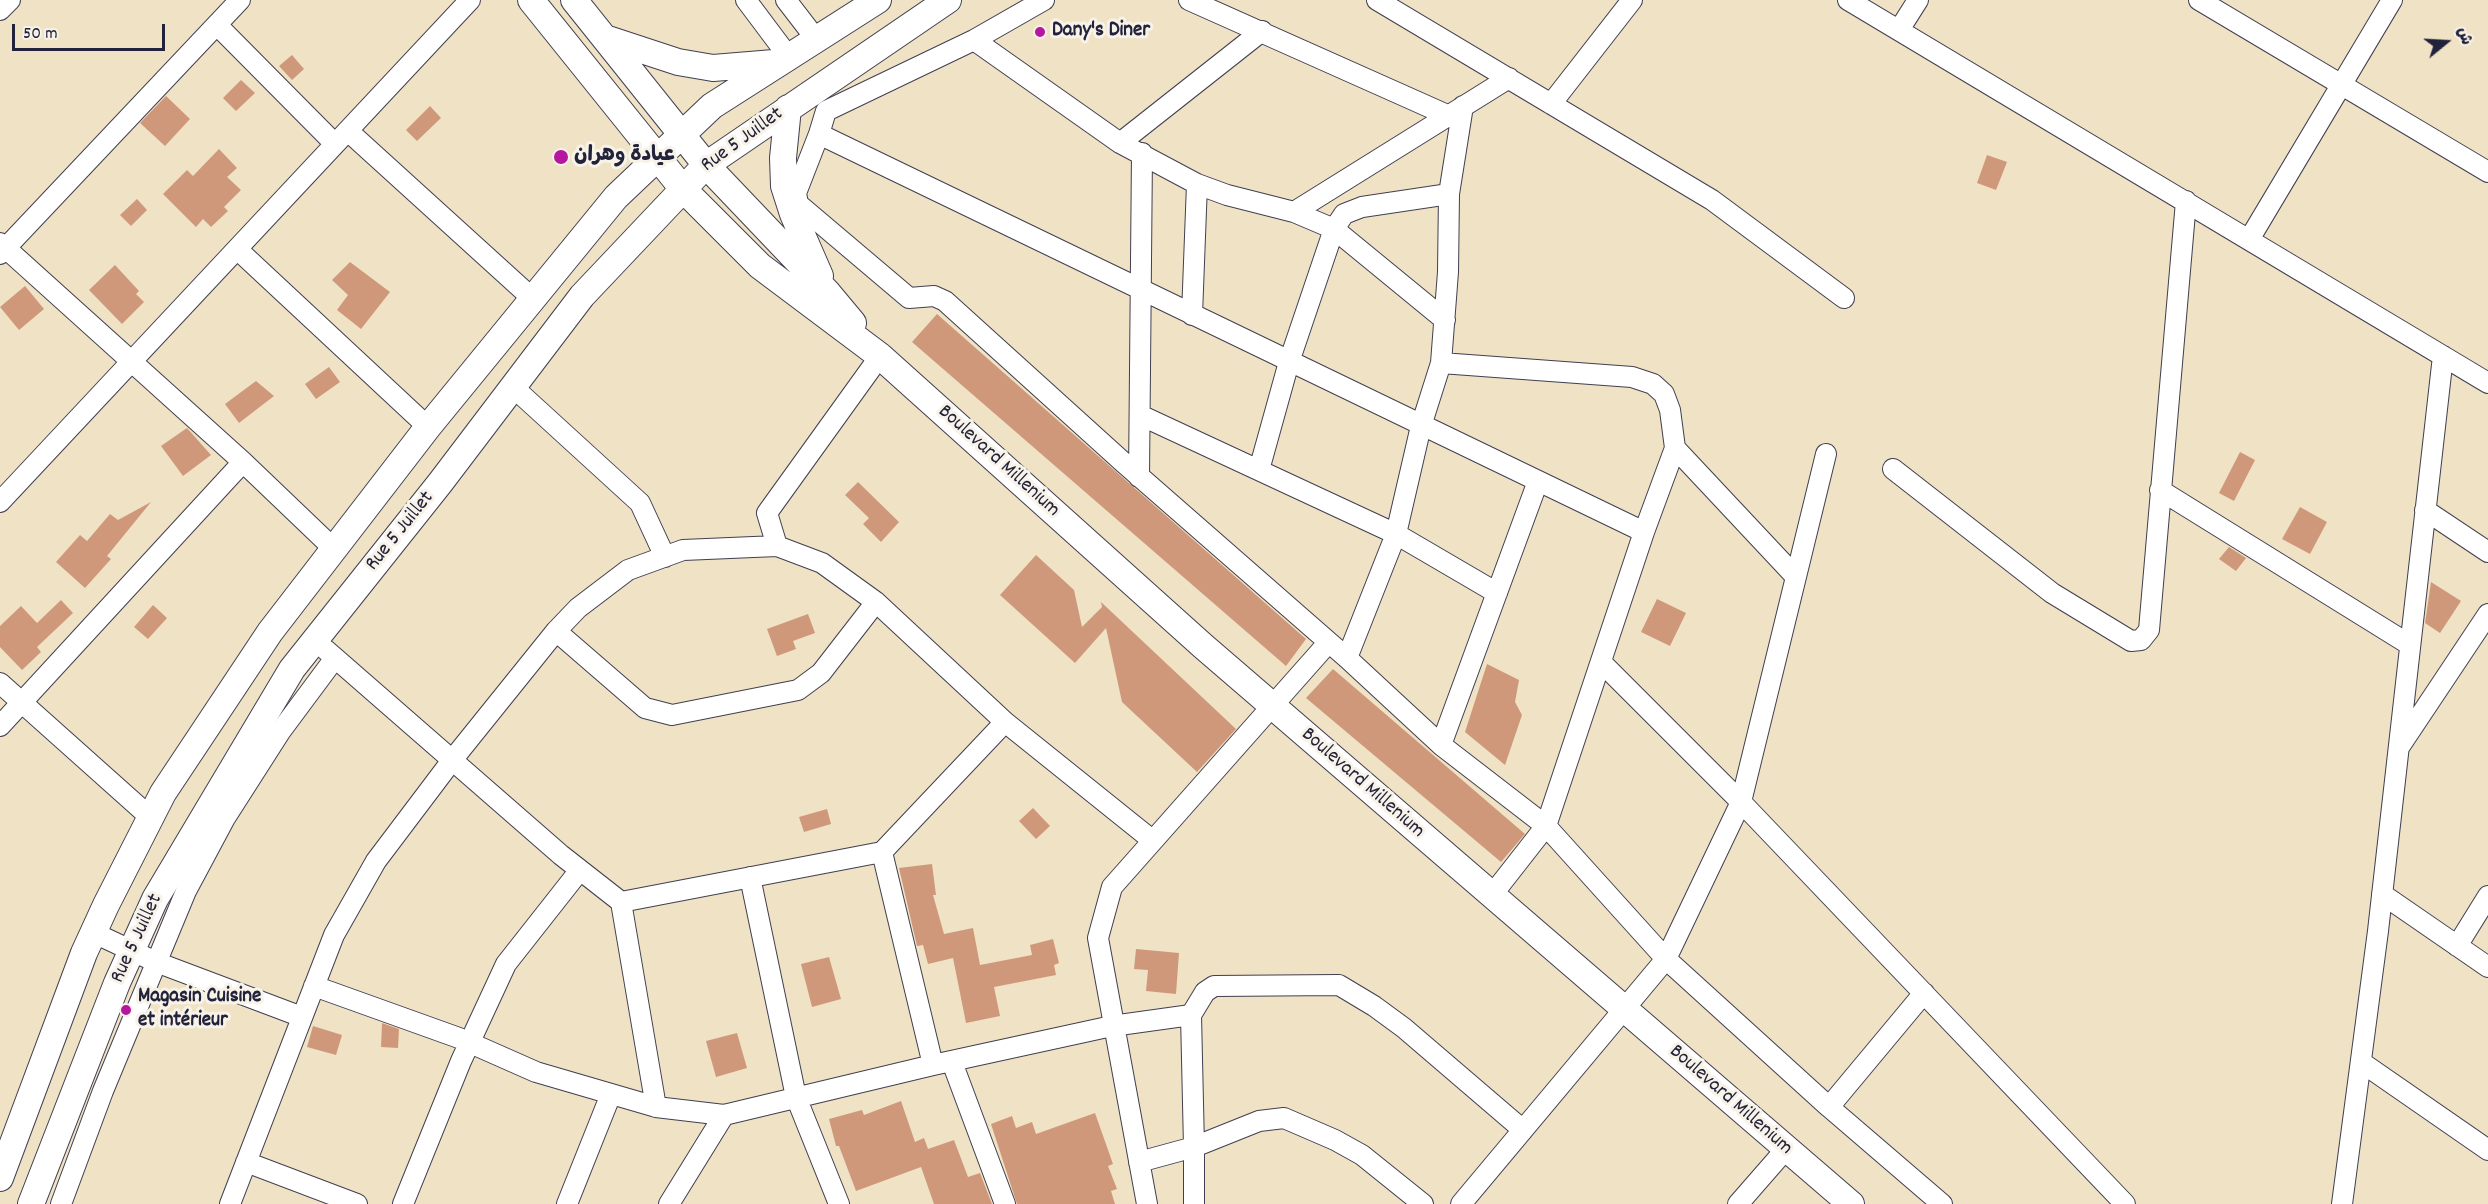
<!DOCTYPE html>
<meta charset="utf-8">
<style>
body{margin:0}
#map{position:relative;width:2488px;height:1204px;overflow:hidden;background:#efe2c5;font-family:Dekko,"Playpen Sans Arabic",sans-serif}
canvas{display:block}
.north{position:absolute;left:2416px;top:12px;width:60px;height:60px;-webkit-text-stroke:4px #f7f3e8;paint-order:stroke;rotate:72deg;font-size:16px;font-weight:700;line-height:24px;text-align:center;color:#22223b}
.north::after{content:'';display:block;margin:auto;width:21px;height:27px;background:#22223b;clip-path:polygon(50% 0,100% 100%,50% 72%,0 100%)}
.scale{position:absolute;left:12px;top:24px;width:153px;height:27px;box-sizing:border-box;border:3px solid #22223b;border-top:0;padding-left:8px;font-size:18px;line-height:21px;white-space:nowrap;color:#22223b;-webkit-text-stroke:4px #f7f3e8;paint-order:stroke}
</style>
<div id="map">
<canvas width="2488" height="1204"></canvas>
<div class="north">ش</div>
<div class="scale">50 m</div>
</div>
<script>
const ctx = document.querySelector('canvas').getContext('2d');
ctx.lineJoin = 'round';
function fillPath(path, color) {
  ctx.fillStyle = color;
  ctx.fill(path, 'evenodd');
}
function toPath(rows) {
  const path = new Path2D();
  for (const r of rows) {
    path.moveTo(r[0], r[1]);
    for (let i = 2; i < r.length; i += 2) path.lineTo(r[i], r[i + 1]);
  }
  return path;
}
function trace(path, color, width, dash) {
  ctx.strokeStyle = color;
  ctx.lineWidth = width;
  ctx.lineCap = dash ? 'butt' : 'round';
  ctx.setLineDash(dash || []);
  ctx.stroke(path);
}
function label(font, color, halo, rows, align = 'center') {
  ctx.font = font + ' Dekko,"Playpen Sans Arabic",sans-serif';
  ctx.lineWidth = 6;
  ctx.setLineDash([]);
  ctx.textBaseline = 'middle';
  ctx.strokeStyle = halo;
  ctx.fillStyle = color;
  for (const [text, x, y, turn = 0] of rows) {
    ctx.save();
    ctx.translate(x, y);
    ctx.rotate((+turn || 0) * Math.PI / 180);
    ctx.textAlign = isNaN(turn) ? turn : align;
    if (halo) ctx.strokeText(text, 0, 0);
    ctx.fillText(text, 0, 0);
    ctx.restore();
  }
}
fillPath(toPath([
 [292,55,304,69,292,80,279,66],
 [241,80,255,93,236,111,223,98],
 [166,96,190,119,165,146,140,123],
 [430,106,441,118,417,141,406,130],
 [219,149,237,168,227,177,241,190,224,207,228,211,211,227,203,219,196,227,163,194,187,170,193,176],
 [1987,155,2007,162,1996,190,1977,183],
 [137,199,147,210,131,226,120,215],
 [350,262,390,292,361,329,337,310,348,295,332,280],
 [115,265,139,291,136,294,144,302,122,324,89,290],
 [25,286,44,309,19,330,0,307],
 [937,314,1306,639,1286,666,912,342],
 [329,367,340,382,316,399,305,384],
 [256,381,274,396,239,423,225,404],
 [187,428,211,455,183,476,161,446],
 [2240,452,2255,460,2234,501,2219,493],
 [858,482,899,522,881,542,863,524,869,518,845,495],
 [151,502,107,556,111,559,85,588,56,562,80,535,87,541,110,514,118,520],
 [2300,507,2327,522,2310,554,2282,539],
 [2229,547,2246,558,2236,571,2219,559],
 [1036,555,1074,590,1082,627,1102,607,1101,602,1236,729,1197,772,1122,702,1106,628,1075,663,1000,595],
 [2431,582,2461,601,2440,633,2425,623],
 [1657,599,1686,613,1670,646,1641,632],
 [61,600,73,613,37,647,41,652,22,670,0,647,0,626,21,606,37,623],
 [153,605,167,618,148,639,134,627],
 [808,614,815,633,793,641,796,649,777,656,767,629],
 [1487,664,1519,680,1515,702,1522,715,1505,765,1465,732],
 [1333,669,1525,834,1501,862,1306,698],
 [1033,808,1050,826,1036,839,1019,821],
 [827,809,831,824,804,832,799,817],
 [932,864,936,895,933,895,944,934,973,928,980,965,1032,955,1030,945,1053,939,1059,963,1054,965,1056,975,994,987,1000,1016,966,1023,953,958,928,964,923,945,917,946,899,868],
 [1136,949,1179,953,1176,994,1146,991,1148,970,1134,969],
 [829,957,841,999,812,1007,801,964],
 [382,1023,399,1029,398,1048,381,1047],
 [313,1026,342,1035,336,1055,307,1047],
 [737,1033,747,1068,716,1077,706,1041],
 [901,1101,915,1142,924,1138,928,1149,954,1140,968,1177,980,1173,992,1204,934,1204,921,1167,856,1191,839,1146,836,1146,829,1119,862,1110,864,1115],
 [1095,1113,1113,1164,1108,1166,1117,1189,1111,1191,1115,1204,1017,1204,991,1124,1012,1116,1016,1128,1032,1122,1036,1134]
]), '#d0987a');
const minor = toPath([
 [746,0,788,56],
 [786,0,816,39],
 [1189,0,1447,115],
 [1377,0,1712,200,1844,298],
 [1848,0,2488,383],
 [2199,0,2488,172],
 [0,10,10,0],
 [217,25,335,144],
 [1899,30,1918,0],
 [974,40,1120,143,1197,184,1227,195,1294,212,1334,229,1445,320],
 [1551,104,1632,0],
 [348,131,533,299],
 [819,134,826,111,974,40,1044,0],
 [1120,143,1262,31],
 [1294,212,1509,78],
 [2250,238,2392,0],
 [0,243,243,462,334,549],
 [237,249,428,427],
 [0,254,240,0],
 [1192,315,1197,184],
 [1441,363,1632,377,1653,384,1664,394,1670,410,1675,448,1644,532,1546,826,1492,895],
 [513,387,640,503,665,557],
 [1140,415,1396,534,1497,593],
 [1675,448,1795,576],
 [1893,469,2052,593,2131,641,2141,640,2149,630,2186,201],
 [1259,470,1289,362,1334,229,1344,214,1362,207,1449,194],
 [1139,477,1142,153],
 [2160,490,2410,645],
 [0,502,470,0],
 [2425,510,2488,552],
 [1644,532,819,134,796,193,798,204,909,298,934,296,945,301,1124,463,1347,658,1441,745,1546,826,1666,959,1829,1107,1942,1204],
 [777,546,767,513,880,356],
 [556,631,645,708,672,715,798,690,821,673,876,602],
 [326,650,561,855,621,902,656,1107],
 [1347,658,1396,534,1421,426,1441,363,1448,272,1449,194,1463,106],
 [1601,662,1741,802,2125,1204],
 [0,683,150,817],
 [0,726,243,462],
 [1441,745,1538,481],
 [2400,746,2488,614],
 [882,852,933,1065],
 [750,877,796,1097,839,1204],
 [2382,894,2488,967],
 [621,902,882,852,1005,722],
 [92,932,156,962,302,1017],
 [2457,946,2488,896],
 [314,986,459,1038,536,1072,656,1107,724,1115,933,1065,1112,1026,1191,1015,1205,992,1214,986,1339,985,1374,1006,1404,1028,1523,1130],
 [1191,1015,1194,1147,1259,1121,1284,1118,1335,1140,1362,1155,1423,1204],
 [952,1062,1005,1204],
 [2361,1062,2488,1150],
 [1829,1107,1924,993],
 [246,1162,357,1204],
 [1139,1162,1194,1147,1194,1204],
 [61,1204,103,1091,186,891,225,818,280,732,335,658],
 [230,1204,334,935,376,861,453,759,556,631,578,608,628,570,683,550,777,546,822,563,876,602,1005,722,1152,840],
 [403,1204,461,1061,506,964,580,870],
 [567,1204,611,1094],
 [669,1204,724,1115],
 [1147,1204,1098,938,1112,887,1328,643],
 [1461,1204,1666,959,1741,802,1826,454],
 [1738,1204,1786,1149],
 [2342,1204,2378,931,2443,356]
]);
const major = toPath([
 [531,0,683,189,760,266,880,356,1203,646,1851,1204],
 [574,0,706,165,828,293,853,323],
 [605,38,678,62,713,68,774,63],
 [788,108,783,158,784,186,793,214,820,276],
 [0,1178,84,953,106,905,163,793,270,632,428,427,616,197,712,106,878,0],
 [31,1204,117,983,155,899,292,669,440,483,582,296,706,165,948,0]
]);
trace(minor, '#413f50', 22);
trace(major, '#413f50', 28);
trace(minor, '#fff', 20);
trace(major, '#fff', 26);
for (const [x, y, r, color] of [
 [1040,32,6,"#b5179e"],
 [561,157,8,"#b5179e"],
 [126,1010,6,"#b5179e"]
]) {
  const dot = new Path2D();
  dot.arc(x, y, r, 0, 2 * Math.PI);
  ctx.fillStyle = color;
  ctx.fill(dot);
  trace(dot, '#f7f3e8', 2);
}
label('bold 21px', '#22223b', '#f7f3e8', [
 ["Dany's Diner",1052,32],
 ["عيادة وهران",574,157],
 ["Magasin Cuisine",138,998],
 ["et intérieur",138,1022]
], 'left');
label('21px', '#22223b', '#f7f3e8', [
 ["Rue 5 Juillet",743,141,-36],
 ["Boulevard Millenium",998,462,42],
 ["Rue 5 Juillet",401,532,-51],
 ["Boulevard Millenium",1362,784,41],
 ["Rue 5 Juillet",138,939,-65],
 ["Boulevard Millenium",1730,1101,41]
]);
</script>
